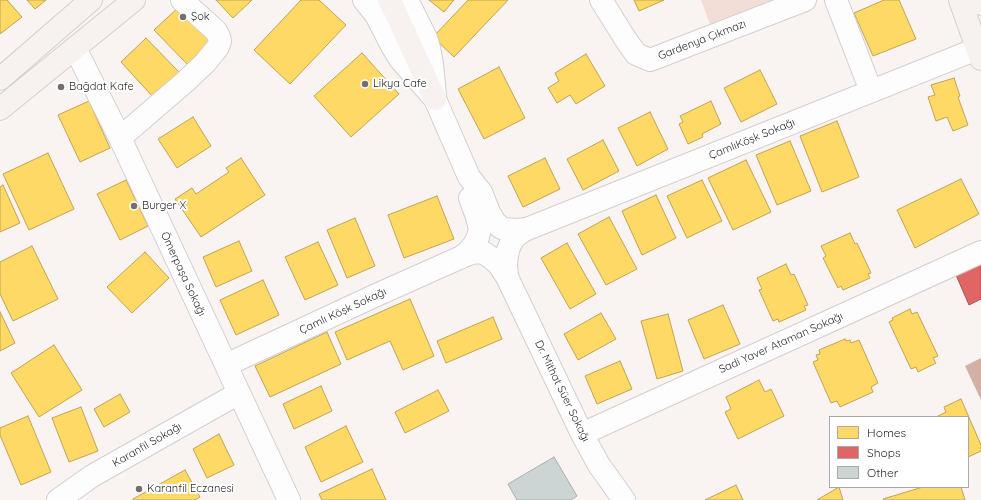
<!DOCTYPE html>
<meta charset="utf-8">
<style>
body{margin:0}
#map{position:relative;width:981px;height:500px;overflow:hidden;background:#f9f3f2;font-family:Quicksand,sans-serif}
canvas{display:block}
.legend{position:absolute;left:829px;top:416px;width:140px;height:72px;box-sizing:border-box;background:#fff;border:1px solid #aba9a9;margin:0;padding:5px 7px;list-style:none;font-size:12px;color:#2c2827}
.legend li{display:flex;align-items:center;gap:8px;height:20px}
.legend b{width:20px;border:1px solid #aba9a9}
</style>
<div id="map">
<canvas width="981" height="500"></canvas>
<ul class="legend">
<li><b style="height:11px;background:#ffd966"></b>Homes</li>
<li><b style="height:11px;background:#e06666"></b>Shops</li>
<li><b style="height:11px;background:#ccd5d3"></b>Other</li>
</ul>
</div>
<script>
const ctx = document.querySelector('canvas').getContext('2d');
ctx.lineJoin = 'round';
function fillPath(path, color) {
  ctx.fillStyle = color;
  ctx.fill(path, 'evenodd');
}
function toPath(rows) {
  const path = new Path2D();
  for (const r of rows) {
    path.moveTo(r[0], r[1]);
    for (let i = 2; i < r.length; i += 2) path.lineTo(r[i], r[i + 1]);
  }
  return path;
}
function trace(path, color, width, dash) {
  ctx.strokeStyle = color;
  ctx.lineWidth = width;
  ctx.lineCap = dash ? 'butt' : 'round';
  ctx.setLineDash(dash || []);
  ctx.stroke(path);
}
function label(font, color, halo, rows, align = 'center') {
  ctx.font = font + ' Quicksand,sans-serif';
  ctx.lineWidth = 4;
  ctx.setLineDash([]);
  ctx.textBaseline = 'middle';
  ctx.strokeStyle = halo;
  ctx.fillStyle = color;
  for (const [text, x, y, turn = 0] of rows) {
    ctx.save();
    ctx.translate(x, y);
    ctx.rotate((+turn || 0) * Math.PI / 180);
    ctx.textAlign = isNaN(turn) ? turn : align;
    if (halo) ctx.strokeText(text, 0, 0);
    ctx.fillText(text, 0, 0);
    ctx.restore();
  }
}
fillPath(toPath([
 [701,0,796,0,713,32]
]), '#f3ddd7');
fillPath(toPath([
 [981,358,981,400,965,366]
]), '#d2b0a6');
const homes = toPath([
 [0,0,7,0,22,17,0,34,0,0],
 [27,0,46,0,35,9,27,0],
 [216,0,252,0,233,18,216,0],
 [301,0,319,0,346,25,290,84,254,50,301,0],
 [429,0,454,0,444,12,429,0],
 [468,0,508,0,454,57,433,37,468,0],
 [634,0,664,0,639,11,634,0],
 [884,0,899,0,916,39,873,56,854,13,884,0],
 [180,6,213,40,187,64,154,30,180,6],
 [146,38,179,72,153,97,121,62,146,38],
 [362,53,399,94,351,137,314,96,362,53],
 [586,54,605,86,576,104,570,95,557,103,548,88,559,81,555,73,586,54],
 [499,67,525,118,484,139,458,89,499,67],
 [760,70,777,104,741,122,724,88,760,70],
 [954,78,960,96,958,97,968,125,953,131,947,117,936,121,928,97,935,95,931,85,954,78],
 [89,101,110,148,80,162,58,115,89,101],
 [711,101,721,124,702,134,703,137,688,144,679,124,683,122,680,116,711,101],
 [650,112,668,149,637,166,618,128,650,112],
 [193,117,211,146,177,168,158,139,193,117],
 [837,121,859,177,822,192,800,136,837,121],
 [603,140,619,171,583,190,567,159,603,140],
 [790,141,811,191,777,205,756,155,790,141],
 [48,153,74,209,29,230,3,174,48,153],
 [241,158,265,195,201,237,175,199,192,188,196,194,229,172,226,168,241,158],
 [545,158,560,189,523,207,508,176,545,158],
 [746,160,771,212,733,230,708,178,746,160],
 [961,179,979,214,915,248,897,210,961,179],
 [126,180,148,226,120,240,97,194,126,180],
 [702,180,722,221,687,238,667,196,702,180],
 [3,185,20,223,0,232,0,187,3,185],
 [656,195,676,238,642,255,622,211,656,195],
 [437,196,454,239,404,258,388,215,437,196],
 [609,217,637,269,606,285,578,234,609,217],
 [355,218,375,266,347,278,327,230,355,218],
 [850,233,855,244,857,243,871,273,868,274,870,278,843,290,841,286,838,288,823,258,826,256,821,246,850,233],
 [239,241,252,271,216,287,203,257,239,241],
 [318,242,338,285,305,300,285,257,318,242],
 [567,243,596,294,570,309,541,258,567,243],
 [32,246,58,299,13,321,0,294,0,262,32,246],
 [145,252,169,278,132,313,107,287,145,252],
 [786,264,791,275,794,274,808,305,804,306,806,310,779,322,778,319,773,321,759,290,762,289,757,278,786,264],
 [263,280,279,315,236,335,220,300,263,280],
 [410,299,434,356,403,370,390,341,347,360,335,332,410,299],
 [723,305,740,344,704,359,688,320,723,305],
 [910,309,912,314,917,312,938,356,933,358,936,363,918,372,916,367,911,369,889,322,893,320,892,318,910,309],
 [0,312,15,343,0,351,0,312],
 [601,313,616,339,578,360,564,334,601,313],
 [668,314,683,371,657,379,641,321,668,314],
 [493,317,502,339,446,363,437,341,493,317],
 [327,332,341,364,270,397,255,366,327,332],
 [845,339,846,341,850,340,851,343,859,340,878,383,871,387,873,392,840,407,837,401,831,403,813,362,818,360,816,355,820,354,819,350,845,339],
 [54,345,82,390,39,417,11,373,54,345],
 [620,361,632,389,597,404,585,376,620,361],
 [759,380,765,392,771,389,784,416,738,439,725,412,731,409,726,397,759,380],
 [321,386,332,411,294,429,283,404,321,386],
 [438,390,449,411,405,433,395,412,438,390],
 [120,394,130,412,104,427,94,409,120,394],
 [961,399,981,445,981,451,968,457,968,417,936,417,946,412,944,407,961,399],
 [81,407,98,451,69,462,52,418,81,407],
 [28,416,51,472,21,485,0,435,0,428,28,416],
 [346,426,363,462,321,482,305,447,346,426],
 [219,434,234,465,207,478,193,449,219,434],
 [372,469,386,500,322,500,319,494,372,469],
 [185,470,200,497,195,500,133,500,133,499,185,470],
 [736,485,743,500,705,500,736,485],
 [839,487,843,500,817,500,839,487],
 [923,487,961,487,965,500,884,500,883,499,923,487]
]);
fillPath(homes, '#ffd966');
trace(homes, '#c0a453', 1);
const shops = toPath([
 [981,263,981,299,969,305,956,275,981,263]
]);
fillPath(shops, '#e06666');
trace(shops, '#aa5353', 1);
const building = toPath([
 [554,457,577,496,571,500,517,500,508,484,554,457]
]);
fillPath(building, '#ccd5d3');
trace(building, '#aeaead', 1);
const minor = toPath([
 [364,0,376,15,392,46,400,59,435,99,469,177,481,192,489,212,494,221,500,227,504,229,516,230,527,229],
 [407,0,426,38,429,48,432,64,435,95],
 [601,0,626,40,636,54,650,60,805,0],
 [836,0,871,91],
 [75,48,120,138,289,500],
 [120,138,186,81,205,63,218,47,220,41,219,37,216,31,182,0],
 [460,258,468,252,474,245,478,237,480,229,477,217,470,198],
 [507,277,506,263,508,250,511,243,515,237,523,231,527,229,977,49],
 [226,365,372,297,466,255,476,252,484,253,493,259,499,265,507,277,582,434,599,465,624,500],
 [582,434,981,252],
 [58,500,92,476,239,393]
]);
const major = toPath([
 [389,0,393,7,435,99],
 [960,0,981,59],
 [980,0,981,4],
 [0,79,91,0],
 [0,109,134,0]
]);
trace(minor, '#d3cfce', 24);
trace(major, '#d2d0cf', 24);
trace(minor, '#fefdfd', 22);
trace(major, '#f7f2f0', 22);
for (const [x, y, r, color] of [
 [183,17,4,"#746f6e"],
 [365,84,4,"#746f6e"],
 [61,87,4,"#746f6e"],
 [134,206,4,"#746f6e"],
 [139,489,4,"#746f6e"]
]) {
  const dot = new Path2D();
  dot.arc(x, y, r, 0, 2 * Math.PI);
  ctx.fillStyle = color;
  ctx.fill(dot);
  trace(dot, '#fff', 1.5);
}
label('11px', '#2c2827', '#fff', [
 ["Şok",191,17],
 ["Likya Cafe",373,84],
 ["Bağdat Kafe",69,87],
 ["Burger X",142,206],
 ["Karanfil Eczanesi",147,489]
], 'left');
label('11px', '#2c2827', '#fff', [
 ["Gardenya Çıkmazı",702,40,-21],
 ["ÇamlıKöşk Sokağı",752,139,-22],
 ["Ömerpaşa Sokağı",183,274,65],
 ["Çamlı Köşk Sokağı",343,311,-25],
 ["Sadi Yaver Ataman Sokağı",781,343,-24],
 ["Dr. Mithat Süer Sokağı",562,391,64],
 ["Karanfil Sokağı",147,445,-30]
]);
</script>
